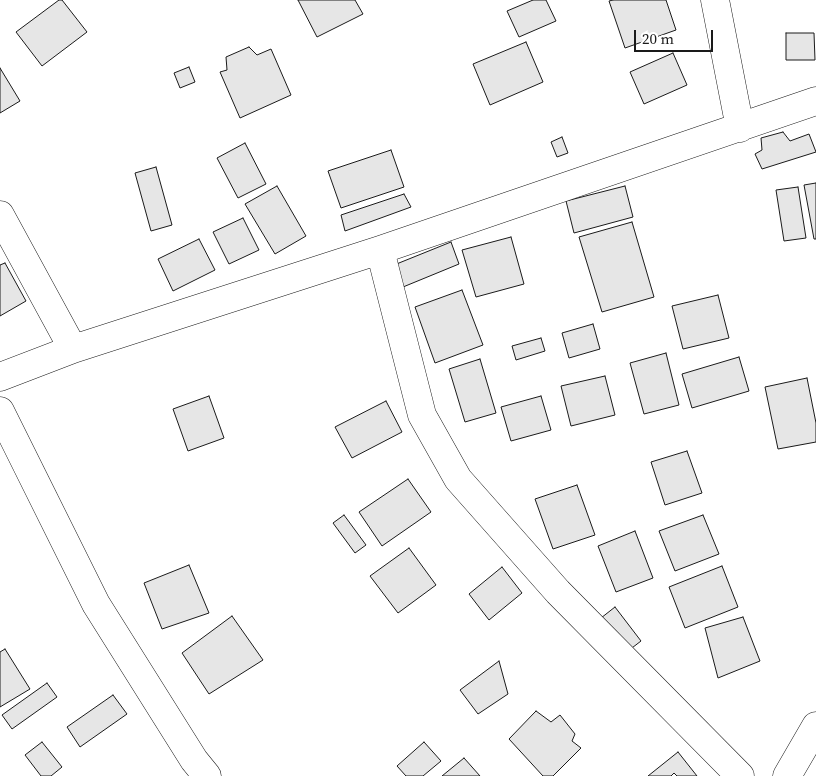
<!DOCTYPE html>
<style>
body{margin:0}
#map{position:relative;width:816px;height:776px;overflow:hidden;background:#fff;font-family:"Source Serif 4",serif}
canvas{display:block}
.scale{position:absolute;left:634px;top:30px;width:79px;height:22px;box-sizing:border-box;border:2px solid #1a1a1a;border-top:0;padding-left:6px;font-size:15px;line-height:18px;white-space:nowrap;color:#1a1a1a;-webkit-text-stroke:4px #fff;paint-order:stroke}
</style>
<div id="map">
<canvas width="816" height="776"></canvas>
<div class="scale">20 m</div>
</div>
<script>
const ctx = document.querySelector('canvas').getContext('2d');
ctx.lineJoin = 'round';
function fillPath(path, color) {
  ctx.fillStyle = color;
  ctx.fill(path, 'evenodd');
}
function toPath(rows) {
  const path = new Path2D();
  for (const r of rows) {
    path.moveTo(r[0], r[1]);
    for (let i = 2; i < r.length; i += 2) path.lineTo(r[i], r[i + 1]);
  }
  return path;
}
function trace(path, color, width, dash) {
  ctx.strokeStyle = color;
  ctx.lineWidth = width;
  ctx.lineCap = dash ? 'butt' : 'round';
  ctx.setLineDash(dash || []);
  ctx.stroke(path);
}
const building = toPath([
 [59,0,62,0,87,32,42,66,16,32,59,0],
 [298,0,355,0,363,14,317,37,298,0],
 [533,0,546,0,556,21,519,37,507,11,533,0],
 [613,0,666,0,676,30,625,48,609,1,613,0],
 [786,33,814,33,815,60,786,60,786,33],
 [526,42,543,82,490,105,473,64,526,42],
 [249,47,257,55,271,49,291,95,240,118,220,72,227,70,226,57,249,47],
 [673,53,687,85,644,104,630,72,673,53],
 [189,67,195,82,180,88,174,73,189,67],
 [0,68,20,101,0,113,0,68],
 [783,132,790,141,809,134,816,152,762,169,755,154,762,150,761,138,783,132],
 [562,137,568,153,557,157,551,142,562,137],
 [245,143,266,184,238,198,217,158,245,143],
 [391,150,404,187,341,208,328,171,391,150],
 [156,167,172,225,151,231,135,173,156,167],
 [816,183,816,239,814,239,804,185,816,183],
 [277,186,306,236,275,254,245,204,277,186],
 [625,186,633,217,574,233,566,201,625,186],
 [798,187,806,238,784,241,776,190,798,187],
 [404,194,411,207,345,231,341,215,404,194],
 [243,218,259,250,229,264,213,232,243,218],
 [632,222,654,297,602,312,579,237,632,222],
 [511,237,524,284,476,297,462,250,511,237],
 [199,239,215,270,173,291,158,259,199,239],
 [451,242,459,264,403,287,394,265,451,242],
 [5,263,26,301,0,316,0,265,5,263],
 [462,290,483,345,435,363,415,307,462,290],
 [718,295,729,338,683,349,672,306,718,295],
 [593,324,600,349,569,358,562,333,593,324],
 [541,338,545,351,516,360,512,346,541,338],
 [666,353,679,405,644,414,630,363,666,353],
 [739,357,749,391,692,408,682,374,739,357],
 [480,359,496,413,465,422,449,369,480,359],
 [605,376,615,415,571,426,561,386,605,376],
 [807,378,816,423,816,442,778,449,765,387,807,378],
 [209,396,224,438,188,451,173,409,209,396],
 [541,396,551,430,511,441,501,407,541,396],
 [386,401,402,432,352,458,335,427,386,401],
 [687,451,702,493,665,505,651,462,687,451],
 [408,479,431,512,382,546,359,512,408,479],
 [577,485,595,535,553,549,535,499,577,485],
 [344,515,366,545,355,553,333,523,344,515],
 [703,515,719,554,675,571,659,531,703,515],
 [635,531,653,578,616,592,598,546,635,531],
 [409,548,436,585,398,613,370,576,409,548],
 [189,565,209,613,162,629,144,583,189,565],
 [722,566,738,607,685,628,669,587,722,566],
 [502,567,522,593,489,620,469,594,502,567],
 [615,607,641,641,628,651,601,618,615,607],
 [232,616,263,660,209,694,182,653,232,616],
 [743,617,760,661,718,678,705,628,743,617],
 [5,649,30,689,0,707,0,652,5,649],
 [499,661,508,694,478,714,460,690,499,661],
 [47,683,57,697,12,729,2,715,47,683],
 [113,695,127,714,80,747,67,727,113,695],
 [536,711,551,722,560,715,575,734,572,741,581,748,553,776,543,776,509,739,536,711],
 [42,742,62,767,51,776,41,776,25,755,42,742],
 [424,742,441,761,423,776,406,776,397,766,424,742],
 [678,752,697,776,677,776,674,773,671,776,648,776,678,752],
 [464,758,480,776,442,776,464,758]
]);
fillPath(building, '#e6e6e6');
trace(building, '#1a1a1a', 1);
const minor = toPath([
 [715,0,740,128],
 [0,215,73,349],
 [380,250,422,415,458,479,558,592,740,776],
 [0,377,73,349,380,250,816,101],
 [0,411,96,604,194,760,207,776],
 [787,776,816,726]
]);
trace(minor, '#1a1a1a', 29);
trace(minor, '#fff', 28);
</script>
